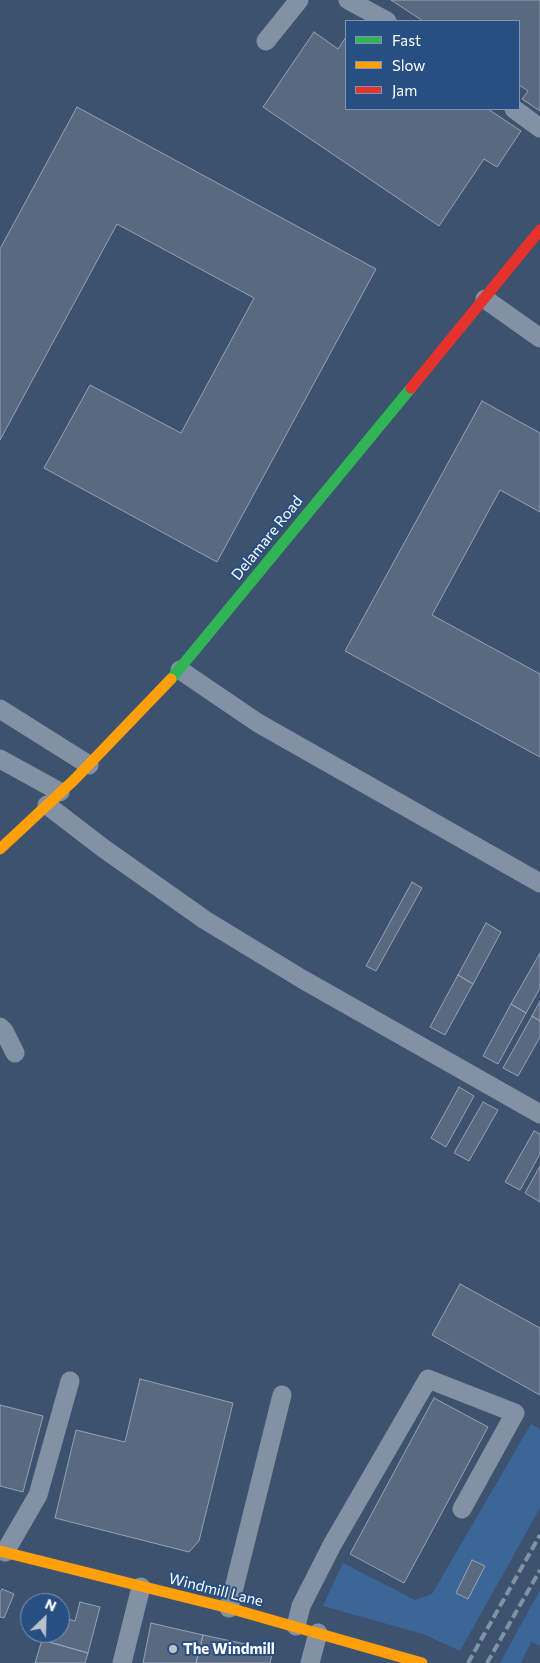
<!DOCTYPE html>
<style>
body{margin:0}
#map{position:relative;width:540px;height:1663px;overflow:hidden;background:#3c526e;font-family:Commissioner,sans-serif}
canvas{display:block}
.legend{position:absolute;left:345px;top:20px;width:175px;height:90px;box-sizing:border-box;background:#284f82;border:1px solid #7e95b4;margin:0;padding:6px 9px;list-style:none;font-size:15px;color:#fff}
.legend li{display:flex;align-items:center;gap:10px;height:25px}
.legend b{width:25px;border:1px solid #7e95b4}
.north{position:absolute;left:20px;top:1593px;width:50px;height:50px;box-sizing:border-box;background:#284f82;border:1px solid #7e95b4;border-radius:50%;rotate:24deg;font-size:14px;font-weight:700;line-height:20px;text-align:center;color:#fff}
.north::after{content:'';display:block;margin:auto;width:18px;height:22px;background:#bbc2cc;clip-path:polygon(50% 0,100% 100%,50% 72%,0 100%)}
</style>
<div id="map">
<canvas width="540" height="1663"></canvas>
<ul class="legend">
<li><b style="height:6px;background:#30b455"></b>Fast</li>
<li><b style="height:6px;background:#ff9f0a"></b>Slow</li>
<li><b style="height:6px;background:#e5322d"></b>Jam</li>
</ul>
<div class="north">N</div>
</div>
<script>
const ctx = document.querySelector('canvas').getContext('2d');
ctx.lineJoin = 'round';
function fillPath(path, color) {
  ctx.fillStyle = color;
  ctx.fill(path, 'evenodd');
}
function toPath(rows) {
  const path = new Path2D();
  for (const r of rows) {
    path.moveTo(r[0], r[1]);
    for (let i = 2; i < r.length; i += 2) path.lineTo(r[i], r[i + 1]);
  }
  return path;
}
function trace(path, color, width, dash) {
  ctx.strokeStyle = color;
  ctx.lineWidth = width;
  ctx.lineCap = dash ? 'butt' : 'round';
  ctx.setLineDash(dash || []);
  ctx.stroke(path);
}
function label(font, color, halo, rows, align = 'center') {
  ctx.font = font + ' Commissioner,sans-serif';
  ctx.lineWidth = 4;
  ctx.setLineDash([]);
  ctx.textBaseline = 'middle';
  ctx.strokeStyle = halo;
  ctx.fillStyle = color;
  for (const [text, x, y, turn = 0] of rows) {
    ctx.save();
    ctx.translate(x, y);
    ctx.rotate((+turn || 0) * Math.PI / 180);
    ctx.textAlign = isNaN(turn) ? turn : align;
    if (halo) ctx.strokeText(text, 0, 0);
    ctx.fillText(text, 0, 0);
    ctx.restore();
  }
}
fillPath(toPath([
 [531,1424,540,1429,540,1508,460,1651,423,1634,323,1606,343,1563,415,1600,432,1594],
 [540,1590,540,1646,531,1642,521,1663,500,1663]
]), '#3d6698');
const building = toPath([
 [391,0,540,0,540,111,522,99,528,91,519,85,519,21,423,21,391,0],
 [314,32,338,49,346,37,346,109,488,109,521,131,497,167,484,159,439,226,263,107,314,32],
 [77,107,376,269,217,562,44,468,90,385,181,433,254,298,117,224,0,440,0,249,77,107],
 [482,401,540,433,540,512,500,490,432,615,540,674,540,757,345,651,482,401],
 [412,882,422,888,376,971,366,966,412,882],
 [486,923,501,932,473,984,458,975,486,923],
 [540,953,540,988,526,1013,511,1004,540,953],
 [458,975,473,984,445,1035,430,1027,458,975],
 [540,1001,540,1021,532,1016,540,1001],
 [511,1004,526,1013,498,1064,483,1056,511,1004],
 [532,1016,540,1021,540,1037,518,1076,503,1068,532,1016],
 [459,1087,474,1096,446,1147,431,1138,459,1087],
 [483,1102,498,1110,469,1161,454,1153,483,1102],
 [534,1131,540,1134,540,1154,520,1190,505,1182,534,1131],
 [540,1166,540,1202,525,1193,540,1166],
 [460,1284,540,1328,540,1395,432,1335,460,1284],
 [140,1379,233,1403,199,1541,189,1552,55,1518,76,1430,125,1442,140,1379],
 [434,1398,488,1427,404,1583,350,1554,434,1398],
 [0,1405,43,1416,23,1492,0,1486,0,1405],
 [472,1560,485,1566,468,1599,456,1593,472,1560],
 [2,1589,14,1594,4,1618,0,1617,0,1593,2,1589],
 [80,1602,100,1607,88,1653,42,1640,44,1633,60,1633,60,1617,75,1621,80,1602],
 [151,1623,203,1635,196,1663,143,1663,151,1623],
 [203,1635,273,1650,270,1663,196,1663,203,1635],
 [42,1640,88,1653,85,1663,35,1663,42,1640]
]);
fillPath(building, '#596a80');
trace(building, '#96a2b2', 1);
trace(toPath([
 [348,0,387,21],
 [266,41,299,0],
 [514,109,540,128],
 [485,299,540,338],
 [180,670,258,723,540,883],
 [0,709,89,765],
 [0,759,60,792],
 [47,805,103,848,205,920,302,979,540,1114],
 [0,1027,4,1031,15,1053],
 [5,1552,38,1495,70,1381],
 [229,1608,282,1395],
 [296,1626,301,1606,332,1545,428,1379,515,1413,462,1509],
 [122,1663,141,1587],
 [310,1663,318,1633]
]), '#8291a4', 19);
trace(toPath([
 [171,679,411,388]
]), '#30b455', 11);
trace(toPath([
 [0,849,74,780,171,679],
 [0,1551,229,1608,422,1663]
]), '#ff9f0a', 11);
trace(toPath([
 [411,388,540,230]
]), '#e5322d', 11);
trace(toPath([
 [468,1663,540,1535],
 [487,1663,540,1570]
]), '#8292a4', 4, [9, 4]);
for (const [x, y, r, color] of [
 [173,1649,5,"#bbc2cc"]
]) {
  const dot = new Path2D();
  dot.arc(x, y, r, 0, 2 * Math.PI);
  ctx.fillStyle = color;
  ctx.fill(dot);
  trace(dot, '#284f82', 2);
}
label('15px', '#fff', '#284f82', [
 ["Delamare Road",267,538,-51],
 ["Windmill Lane",216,1590,14]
]);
label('bold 15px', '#fff', '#284f82', [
 ["The Windmill",183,1649]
], 'left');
</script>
